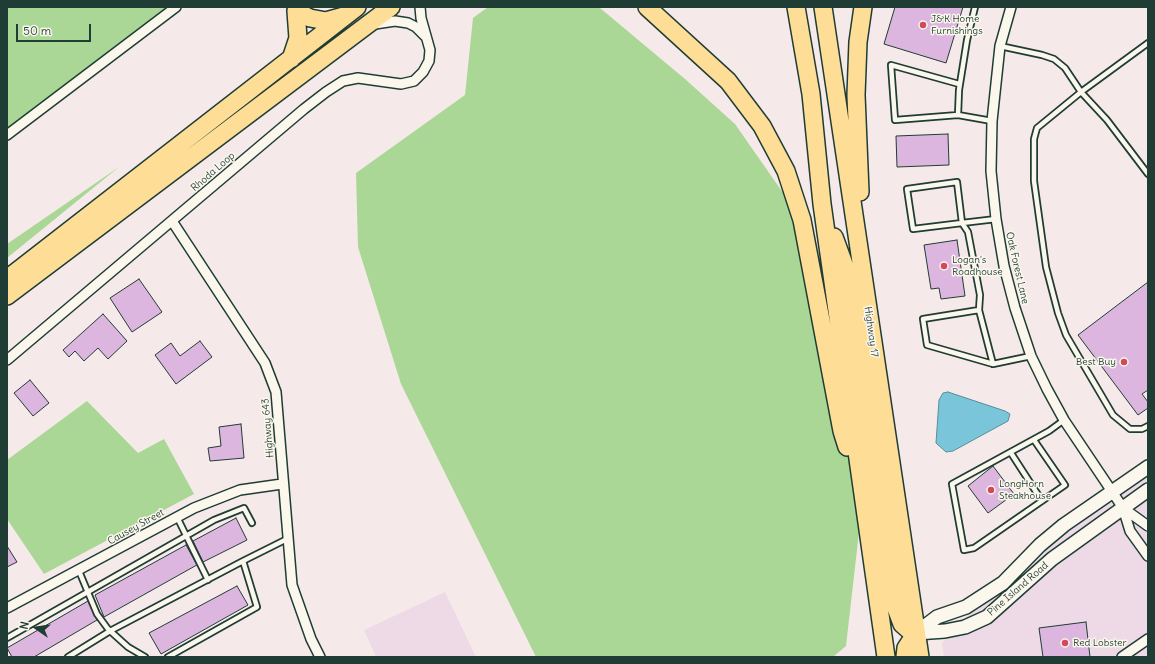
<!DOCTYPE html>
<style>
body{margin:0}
#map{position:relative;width:1155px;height:664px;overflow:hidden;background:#f5eae9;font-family:Delius,sans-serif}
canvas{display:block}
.frame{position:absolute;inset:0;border:8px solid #1f3d34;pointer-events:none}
.north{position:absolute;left:16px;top:608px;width:40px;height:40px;-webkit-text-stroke:3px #fbf7ec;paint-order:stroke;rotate:283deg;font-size:11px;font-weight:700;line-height:16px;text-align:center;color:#1f3d34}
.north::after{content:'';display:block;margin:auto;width:14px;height:18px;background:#1f3d34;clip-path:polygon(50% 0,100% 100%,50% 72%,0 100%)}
.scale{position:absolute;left:16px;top:24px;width:75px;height:18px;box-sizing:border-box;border:2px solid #1f3d34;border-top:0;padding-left:5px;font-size:12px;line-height:14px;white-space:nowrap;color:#1f3d34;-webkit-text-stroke:3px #fbf7ec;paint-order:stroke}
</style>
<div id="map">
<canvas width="1155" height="664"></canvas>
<div class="frame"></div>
<div class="north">N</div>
<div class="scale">50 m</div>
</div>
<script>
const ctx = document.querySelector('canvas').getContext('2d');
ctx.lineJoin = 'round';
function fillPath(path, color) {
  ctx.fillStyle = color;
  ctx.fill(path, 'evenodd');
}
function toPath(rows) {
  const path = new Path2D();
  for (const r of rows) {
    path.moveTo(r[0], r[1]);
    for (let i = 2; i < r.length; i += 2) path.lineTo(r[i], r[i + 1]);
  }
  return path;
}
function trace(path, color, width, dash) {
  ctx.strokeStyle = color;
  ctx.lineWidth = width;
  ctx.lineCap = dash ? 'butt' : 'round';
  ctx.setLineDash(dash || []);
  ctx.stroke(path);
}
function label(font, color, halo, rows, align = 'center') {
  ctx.font = font + ' Delius,sans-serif';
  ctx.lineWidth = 3;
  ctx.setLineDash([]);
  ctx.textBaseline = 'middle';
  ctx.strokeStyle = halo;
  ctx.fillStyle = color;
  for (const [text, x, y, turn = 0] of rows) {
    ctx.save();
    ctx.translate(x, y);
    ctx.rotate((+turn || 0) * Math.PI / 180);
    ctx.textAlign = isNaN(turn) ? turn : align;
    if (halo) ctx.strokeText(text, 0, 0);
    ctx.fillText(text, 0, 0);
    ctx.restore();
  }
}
fillPath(toPath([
 [1148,468,1148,657,944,657,942,643,985,596,1040,545],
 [445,592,476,657,376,657,364,630]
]), '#eedae6');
fillPath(toPath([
 [7,7,176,7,7,135],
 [488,7,600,8,685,79,735,124,802,220,863,497,846,646,833,657,536,657,401,384,358,247,356,173,465,95,473,18],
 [119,167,7,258,7,244],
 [87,401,138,453,164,439,194,494,44,574,7,519,7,460]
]), '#aad796');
const water = toPath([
 [948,392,1005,411,1010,414,1008,421,953,451,946,452,936,443,939,400,943,393,948,392]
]);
fillPath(water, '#7bc5da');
trace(water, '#568f98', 1);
const building = toPath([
 [895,7,963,7,946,63,884,44,895,7],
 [948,134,949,165,897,167,896,136,948,134],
 [957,240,965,296,941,299,939,288,931,289,924,245,957,240],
 [139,279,162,312,132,332,110,298,139,279],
 [1148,282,1148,390,1142,394,1148,402,1148,408,1138,415,1078,335,1148,282],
 [103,314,127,341,108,359,98,348,84,361,75,351,69,357,63,350,103,314],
 [200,341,212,357,176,384,155,355,171,343,180,356,200,341],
 [30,380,49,403,33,416,14,393,30,380],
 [241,424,244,458,210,461,208,448,221,446,219,427,241,424],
 [993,466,1014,494,988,513,968,486,993,466],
 [236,518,247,540,203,562,193,541,236,518],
 [186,545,197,565,195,566,104,617,95,595,186,545],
 [7,546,17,562,7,567,7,546],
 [237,586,248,605,161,654,149,633,237,586],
 [88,601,97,620,34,657,12,657,7,648,88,601],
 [1086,622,1090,657,1043,657,1039,628,1086,622]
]);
fillPath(building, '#dcb6de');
trace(building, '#1f3d34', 1);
const lane = toPath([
 [975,7,967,40,959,90,958,115,992,121],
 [1148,43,1081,92,1037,128,1034,139,1034,181,1046,267,1058,313,1066,335,1113,415,1130,429,1142,429,1148,426],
 [1000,46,1042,55,1054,59,1065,68,1081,92,1107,120,1148,174],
 [958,115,895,120,891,65,959,84],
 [979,310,923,319,927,345,993,364,1031,356],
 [993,364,979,310,980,295,968,232,962,223,957,182,907,189,913,229,962,223,996,219],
 [1034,440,1065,485,974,548,964,550,952,484,1049,431,1064,420],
 [1011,453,1042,501],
 [177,517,208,580],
 [79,571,97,614,108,629,128,647,145,657],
 [7,638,214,520,244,508,252,523],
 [68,657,110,631,243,561],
 [168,657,257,607,243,561,287,539]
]);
const street = toPath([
 [1011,7,1000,46,992,121,991,171,996,219,1004,266,1015,308,1031,356,1047,389,1064,420,1123,508,1130,531,1148,556],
 [375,24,395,21,408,23,416,27,425,36],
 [7,135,176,7],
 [172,221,265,363,276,392,292,585,311,639,320,657],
 [7,360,304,109,326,92,343,81,358,78,401,84,414,81,423,72,429,61,430,50,421,18,420,7],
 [1123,508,1148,526],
 [7,608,194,508,240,490,282,484],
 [1122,657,1148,639]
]);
const secondary = toPath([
 [916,633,937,617,966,607,1003,583,1040,545,1064,525,1148,467],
 [916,633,945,631,965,627,987,617,1052,559,1148,490]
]);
const highway = toPath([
 [647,7,728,81,762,126,786,171,802,220,842,431,847,447],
 [796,7,811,94,822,204,886,657],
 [823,7,920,657],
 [296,11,310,18,326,21,344,16],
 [291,59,298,38,296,11],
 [860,192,856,95,858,42,863,7],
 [834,237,845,267,896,608,902,624,910,631,916,633],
 [7,279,357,7],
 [7,296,391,7],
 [905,657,906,648,916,633]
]);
trace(lane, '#1f3d34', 8);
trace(street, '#1f3d34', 12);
trace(secondary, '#1f3d34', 16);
trace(highway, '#1f3d34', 20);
trace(lane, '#fbf7ec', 4.5);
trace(street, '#fbf7ec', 9);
trace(secondary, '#fbf7ec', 13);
trace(highway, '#fedd96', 17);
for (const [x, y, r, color] of [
 [923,25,4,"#d1495b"],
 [944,266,4,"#d1495b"],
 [1124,362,4,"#d1495b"],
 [991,490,4,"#d1495b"],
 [1065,643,4,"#d1495b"]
]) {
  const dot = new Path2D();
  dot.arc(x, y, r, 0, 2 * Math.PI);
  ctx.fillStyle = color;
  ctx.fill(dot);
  trace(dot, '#fbf7ec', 1.5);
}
label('10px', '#1f3d34', '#fbf7ec', [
 ["J&K Home",931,19],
 ["Furnishings",931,31],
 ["Logan's",952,260],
 ["Roadhouse",952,272],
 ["Best Buy",1116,362,"right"],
 ["LongHorn",999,484],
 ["Steakhouse",999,496],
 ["Red Lobster",1073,643]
], 'left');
label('10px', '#1f3d34', '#fbf7ec', [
 ["Rhoda Loop",213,172,-41],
 ["Oak Forest Lane",1017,268,77],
 ["Highway 17",871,332,82],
 ["Highway 643",268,428,-95],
 ["Causey Street",136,527,-29],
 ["Pine Island Road",1018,589,-41]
]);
</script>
